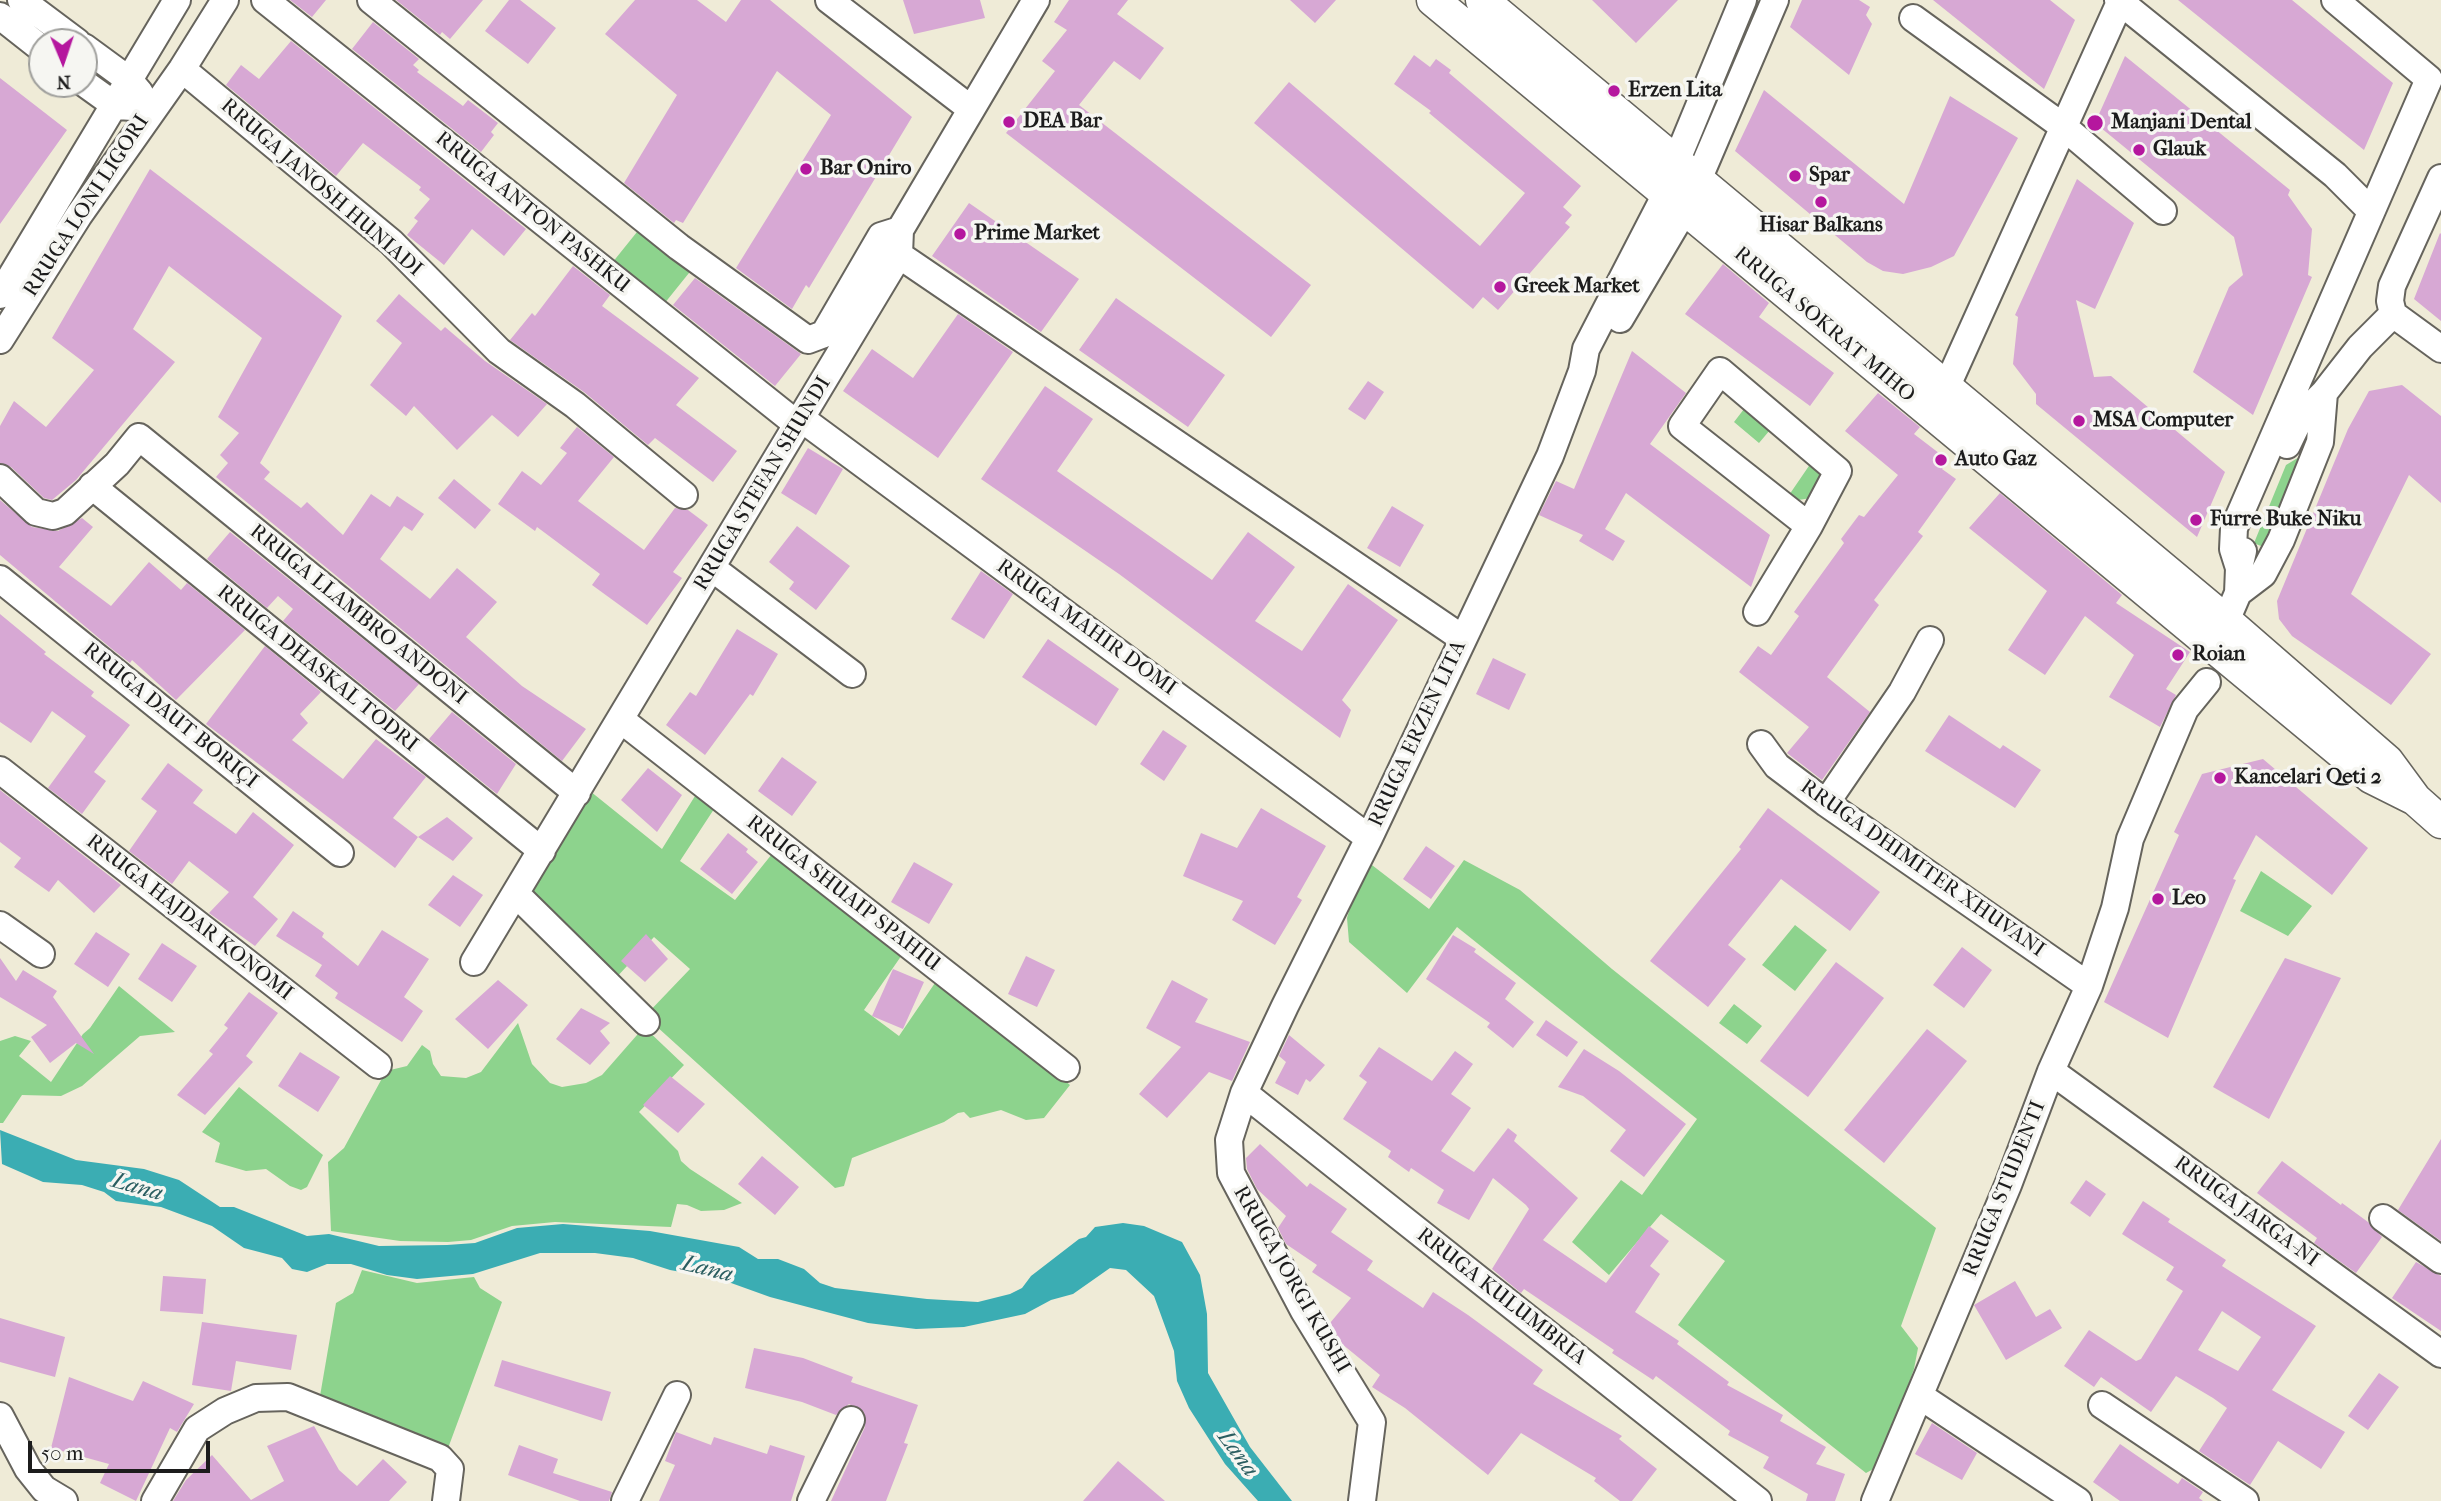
<!DOCTYPE html>
<meta charset="utf-8">
<style>
body{margin:0}
#map{position:relative;width:2441px;height:1501px;overflow:hidden;background:#efebd7;font-family:"IM FELL French Canon",serif}
canvas{display:block}
.north{position:absolute;left:28px;top:28px;width:70px;height:70px;box-sizing:border-box;background:#f6f6f2;border:2px solid #9f9f9c;border-radius:50%;rotate:178deg;font-size:19px;font-weight:700;line-height:28px;text-align:center;color:#1c1c1c}
.north::after{content:'';display:block;margin:auto;width:24px;height:32px;background:#b5179e;clip-path:polygon(50% 0,100% 100%,50% 72%,0 100%)}
.scale{position:absolute;left:28px;top:1441px;width:182px;height:32px;box-sizing:border-box;border:4px solid #1c1c1c;border-top:0;padding-left:9px;font-size:21px;line-height:24px;white-space:nowrap;color:#1c1c1c;-webkit-text-stroke:5px #f6f6f2;paint-order:stroke}
</style>
<div id="map">
<canvas width="2441" height="1501"></canvas>
<div class="north">N</div>
<div class="scale">50 m</div>
</div>
<script>
const ctx = document.querySelector('canvas').getContext('2d');
ctx.lineJoin = 'round';
function fillPath(path, color) {
  ctx.fillStyle = color;
  ctx.fill(path, 'evenodd');
}
function toPath(rows) {
  const path = new Path2D();
  for (const r of rows) {
    path.moveTo(r[0], r[1]);
    for (let i = 2; i < r.length; i += 2) path.lineTo(r[i], r[i + 1]);
  }
  return path;
}
function trace(path, color, width, dash) {
  ctx.strokeStyle = color;
  ctx.lineWidth = width;
  ctx.lineCap = dash ? 'butt' : 'round';
  ctx.setLineDash(dash || []);
  ctx.stroke(path);
}
function label(font, color, halo, rows, align = 'center') {
  ctx.font = font + ' "IM FELL French Canon",serif';
  ctx.lineWidth = 7;
  ctx.setLineDash([]);
  ctx.textBaseline = 'middle';
  ctx.strokeStyle = halo;
  ctx.fillStyle = color;
  for (const [text, x, y, turn = 0] of rows) {
    ctx.save();
    ctx.translate(x, y);
    ctx.rotate((+turn || 0) * Math.PI / 180);
    ctx.textAlign = isNaN(turn) ? turn : align;
    if (halo) ctx.strokeText(text, 0, 0);
    ctx.fillText(text, 0, 0);
    ctx.restore();
  }
}
fillPath(toPath([
 [641,227,693,268,664,304,612,263],
 [1744,409,1770,430,1759,443,1734,422],
 [2311,450,2270,550,2254,543,2286,465],
 [1813,460,1821,467,1821,478,1811,498,1792,501,1787,498],
 [585,787,662,849,700,788,718,803,680,861,735,900,776,849,906,949,864,1010,899,1036,939,977,1070,1085,1044,1118,1026,1120,1001,1110,970,1118,964,1112,958,1113,944,1122,852,1158,844,1186,835,1188,645,1016,690,969,654,937,614,980,527,886],
 [1464,860,1520,890,1612,969,1936,1228,1901,1326,1918,1348,1914,1369,1879,1466,1866,1473,1678,1325,1725,1261,1661,1214,1609,1275,1572,1242,1621,1180,1642,1195,1697,1119,1457,927,1407,993,1349,942,1347,918,1358,880,1368,862,1429,909],
 [2261,871,2312,906,2288,936,2240,911],
 [1795,925,1827,950,1795,991,1762,965],
 [119,986,175,1032,140,1036,82,1086,61,1096,22,1095,3,1123,0,1123,0,1041,15,1036,31,1041,19,1056,51,1082,83,1034,90,1028],
 [1734,1004,1762,1026,1747,1044,1719,1023],
 [518,1023,532,1064,550,1083,562,1087,586,1083,602,1075,644,1027,684,1065,639,1112,678,1151,681,1161,690,1169,742,1203,724,1210,701,1211,687,1205,677,1204,671,1227,555,1222,512,1226,471,1240,448,1242,400,1241,331,1231,328,1162,344,1148,386,1071,407,1066,422,1045,430,1051,433,1064,441,1076,466,1078,481,1072],
 [239,1087,323,1155,307,1187,301,1190,290,1186,266,1169,246,1171,215,1162,220,1143,202,1132],
 [362,1270,417,1283,474,1277,480,1288,502,1302,447,1451,320,1396,336,1303,353,1293]
]), '#8dd38d');
fillPath(toPath([
 [0,1130,76,1160,144,1169,179,1180,220,1207,234,1207,307,1236,329,1234,379,1246,447,1245,475,1243,517,1228,563,1224,650,1231,739,1247,758,1259,778,1259,804,1269,820,1283,835,1288,927,1299,978,1302,1010,1294,1022,1288,1031,1276,1079,1239,1086,1237,1095,1227,1123,1223,1144,1226,1182,1242,1200,1275,1207,1314,1208,1373,1250,1447,1292,1501,1258,1501,1225,1464,1189,1408,1177,1381,1174,1351,1154,1296,1126,1270,1110,1268,1073,1294,1051,1300,1025,1314,964,1327,916,1329,868,1323,770,1297,720,1279,670,1270,633,1258,595,1253,540,1253,473,1274,417,1279,387,1275,351,1264,327,1264,307,1272,292,1269,282,1258,244,1248,212,1226,161,1207,116,1201,104,1192,82,1185,43,1182,2,1164]
]), '#3badb3');
fillPath(toPath([
 [290,0,326,0,312,17],
 [396,0,483,0,450,39,442,32,440,35],
 [509,0,520,0,556,28,528,64,485,31],
 [635,0,697,0,726,22,741,0,770,0,912,117,809,288,806,285,792,309,736,268,831,115,777,71,683,223,676,220,674,223,624,183,677,95,605,34],
 [903,0,980,0,985,18,914,34],
 [1069,0,1128,0,1117,14,1164,48,1140,80,1114,61,1079,105,1311,285,1271,337,1006,133,1055,71,1042,61,1067,30,1054,22],
 [1290,0,1336,0,1315,23],
 [1592,0,1678,0,1636,43],
 [1802,0,1859,0,1870,7,1866,15,1872,24,1849,75,1790,27],
 [1933,0,2050,0,2075,20,2044,89],
 [2178,0,2292,0,2393,83,2364,150],
 [373,22,419,59,413,65,419,70,417,72,463,106,468,100,498,123,491,132,494,135,481,152,352,49],
 [291,41,526,229,504,256,472,229,444,265,407,235,418,221,414,218,430,199,419,190,421,187,363,143,336,176,226,85,241,65,259,79],
 [1414,55,1430,67,1436,59,1451,70,1449,73,1581,186,1563,207,1572,215,1565,223,1570,227,1498,310,1483,297,1473,309,1254,123,1289,82,1480,246,1525,193,1429,113,1431,111,1394,84],
 [2125,56,2290,190,2288,195,2312,229,2308,275,2312,277,2253,415,2193,372,2229,287,2243,275,2234,237,2095,123],
 [0,78,67,130,0,224],
 [1764,90,1904,204,1950,96,2018,138,1954,256,1931,267,1903,274,1883,271,1867,262,1735,151],
 [150,169,342,316,260,463,270,472,264,479,301,508,307,502,343,535,371,494,390,507,397,496,424,514,412,531,404,526,380,559,430,599,457,568,497,602,466,637,522,686,586,729,562,761,216,477,228,463,220,455,239,433,218,417,262,338,169,266,133,329,175,362,76,480,52,500,44,498,11,467,0,463,0,426,14,401,46,427,94,370,52,338],
 [2077,179,2134,223,2095,309,2076,300,2094,377,2111,376,2225,472,2197,537,2036,404,2036,394,2013,364,2018,317,2015,315],
 [969,203,1079,279,1041,332,932,256],
 [2440,233,2441,234,2441,321,2414,299],
 [1723,264,1769,303,1759,317,1834,373,1810,406,1685,314],
 [573,266,610,295,602,306,699,378,676,405,737,451,713,482,655,438,648,445,584,392,510,340,532,313,535,316],
 [695,278,801,354,775,386,673,305],
 [399,294,441,331,445,327,485,361,547,404,518,437,492,415,457,450,414,406,406,416,370,385,402,343,376,321],
 [1116,298,1225,375,1188,427,1079,350],
 [958,314,1013,352,938,458,843,391,872,349,913,378],
 [1632,351,1686,393,1650,444,1770,535,1751,587,1626,493,1605,529,1625,541,1613,561,1579,541,1583,535,1539,515,1556,481,1574,489],
 [1368,381,1384,392,1365,420,1348,409],
 [2402,385,2441,416,2441,503,2409,475,2351,594,2431,654,2391,705,2292,636,2279,619,2277,601,2348,429,2369,391],
 [1045,386,1093,419,1057,471,1212,580,1248,532,1295,567,1255,621,1302,651,1348,584,1398,620,1342,700,1351,710,1340,738,1119,574,981,479],
 [1878,393,1920,427,1914,434,1948,460,1942,469,1956,479,1918,532,1923,536,1874,600,1879,605,1827,677,1870,712,1822,780,1787,753,1809,727,1739,672,1758,646,1771,655,1799,616,1794,612,1844,543,1841,539,1859,515,1864,517,1898,475,1845,431],
 [577,427,614,457,578,501,644,550,675,508,688,510,708,525,673,572,682,578,647,625,592,585,600,574,537,527,535,531,498,504,522,471,541,485,567,453,560,448],
 [808,448,843,469,816,515,781,493],
 [454,479,491,510,475,529,438,498],
 [2000,493,2122,595,2116,603,2190,652,2166,689,2176,695,2160,727,2109,697,2134,655,2085,616,2045,675,2008,650,2047,591,1969,528],
 [0,500,32,527,58,531,82,518,93,527,59,567,111,606,149,562,181,590,187,583,245,630,176,700,132,660,130,663,112,649,0,555],
 [1392,506,1424,525,1400,567,1367,548],
 [797,526,850,566,816,610,789,589,794,582,769,562],
 [230,532,419,684,395,711,283,621,293,609,278,596,267,608,207,559],
 [981,571,1013,594,984,639,951,619],
 [0,614,46,652,44,654,94,692,91,696,130,725,94,772,106,781,82,814,48,788,86,736,52,711,31,743,0,722],
 [737,629,778,654,753,696,750,694,705,755,666,725,690,692,696,696],
 [1048,639,1119,689,1096,726,1022,677],
 [265,646,321,692,300,714,308,723,292,740,343,779,376,739,426,777,393,818,418,837,395,868,206,724],
 [1493,658,1526,674,1509,710,1476,694],
 [452,712,516,764,497,794,429,739],
 [1949,715,2000,749,2003,745,2041,770,2015,808,1925,751],
 [1163,730,1187,746,1164,781,1140,764],
 [782,757,817,782,792,816,758,791],
 [2263,759,2368,848,2332,895,2256,835,2233,879,2236,880,2168,1038,2104,1002,2179,835,2174,832,2202,774],
 [168,763,203,790,193,803,236,834,253,812,294,845,253,897,278,919,255,946,209,913,229,892,189,861,172,884,129,851,157,811,141,799],
 [648,768,682,795,657,832,621,800],
 [0,790,121,885,94,913,58,880,49,892,14,867,21,858,0,842],
 [1261,808,1326,846,1297,897,1302,900,1275,945,1232,920,1243,901,1183,876,1201,833,1237,848],
 [1768,808,1880,892,1850,931,1781,879,1728,945,1746,959,1708,1007,1650,961,1741,849,1739,847],
 [447,817,473,838,453,861,418,837],
 [728,833,748,849,746,852,758,862,732,894,700,869],
 [1426,846,1455,866,1431,899,1403,879],
 [914,862,953,884,929,924,891,902],
 [453,875,483,895,460,927,428,905],
 [293,911,324,933,322,937,358,966,382,930,429,959,404,997,423,1011,402,1042,335,998,338,993,315,976,322,965,276,936],
 [96,932,130,954,108,987,74,964],
 [646,934,668,959,645,982,621,961],
 [1453,935,1476,949,1474,952,1516,983,1505,999,1534,1022,1513,1048,1487,1027,1490,1023,1426,979],
 [162,943,197,966,172,1002,138,979],
 [1962,947,1992,970,1964,1008,1933,985],
 [1026,956,1055,970,1037,1007,1008,994],
 [0,958,16,981,23,970,57,991,53,997,94,1054,76,1043,50,1063,31,1037,47,1025,0,997],
 [2285,958,2341,978,2269,1119,2213,1087],
 [1836,962,1884,998,1808,1097,1760,1061],
 [893,969,924,982,903,1029,872,1016],
 [498,980,528,1005,488,1049,455,1019],
 [1172,980,1208,999,1195,1022,1250,1042,1232,1081,1209,1072,1167,1118,1139,1094,1181,1047,1146,1028],
 [249,992,278,1013,246,1056,253,1062,205,1115,177,1095,213,1054,209,1051,228,1028,224,1025],
 [581,1008,610,1023,600,1031,610,1043,590,1065,556,1039],
 [1546,1020,1578,1042,1567,1057,1536,1035],
 [1927,1029,1967,1061,1884,1163,1844,1130],
 [1289,1035,1325,1065,1310,1082,1306,1079,1298,1095,1275,1083,1286,1062,1279,1056],
 [1379,1047,1432,1081,1455,1051,1473,1064,1451,1094,1471,1108,1441,1151,1474,1172,1508,1128,1517,1135,1514,1141,1578,1198,1543,1240,1606,1283,1649,1226,1669,1241,1650,1266,1660,1274,1635,1312,1679,1341,1677,1344,1729,1382,1727,1385,1783,1415,1780,1421,1826,1447,1816,1464,1845,1474,1835,1501,1806,1501,1808,1494,1763,1468,1769,1457,1728,1435,1730,1431,1656,1376,1653,1380,1612,1353,1614,1350,1524,1289,1521,1293,1492,1269,1529,1209,1526,1205,1493,1178,1469,1220,1437,1203,1444,1190,1411,1168,1409,1172,1388,1157,1391,1151,1343,1119,1367,1082,1359,1076],
 [1584,1049,1619,1071,1686,1124,1644,1177,1610,1151,1626,1130,1583,1096,1558,1087],
 [300,1052,340,1077,318,1112,278,1086],
 [670,1076,705,1104,678,1133,643,1105],
 [2441,1139,2441,1241,2398,1210],
 [1260,1144,1307,1187,1310,1183,1347,1209,1331,1232,1373,1261,1367,1270,1423,1308,1433,1292,1468,1315,1543,1370,1533,1384,1622,1436,1619,1439,1657,1469,1632,1501,1620,1501,1594,1481,1596,1478,1521,1433,1488,1475,1405,1408,1372,1387,1380,1375,1342,1344,1330,1323,1351,1298,1312,1272,1317,1265,1286,1244,1278,1228,1286,1216,1257,1189,1247,1169,1246,1158],
 [762,1156,799,1187,775,1215,738,1184],
 [2282,1161,2341,1205,2342,1203,2368,1222,2382,1237,2356,1273,2314,1243,2317,1238,2257,1193],
 [2086,1180,2106,1194,2090,1217,2070,1203],
 [2143,1201,2170,1219,2168,1222,2226,1260,2222,1266,2316,1326,2272,1390,2345,1432,2321,1469,2278,1441,2250,1485,2199,1451,2227,1408,2213,1398,2176,1376,2151,1412,2101,1377,2094,1387,2064,1366,2089,1330,2136,1361,2141,1359,2183,1291,2166,1280,2174,1267,2122,1234],
 [2222,1311,2261,1337,2238,1371,2198,1350],
 [2416,1262,2441,1276,2441,1331,2392,1298],
 [163,1276,206,1279,203,1314,160,1311],
 [2015,1281,2036,1317,2050,1309,2062,1328,2006,1360,1974,1305],
 [0,1318,65,1337,55,1377,0,1362],
 [202,1322,297,1335,291,1370,236,1361,231,1391,192,1385],
 [754,1348,803,1358,853,1377,851,1382,918,1405,904,1443,908,1444,886,1501,831,1501,865,1427,864,1412,849,1404,836,1415,802,1402,745,1388],
 [502,1360,611,1392,602,1421,494,1386],
 [2379,1373,2399,1387,2368,1430,2348,1416],
 [69,1377,133,1401,143,1381,194,1404,177,1432,170,1428,136,1501,100,1483,109,1464,51,1448],
 [1932,1423,1977,1453,1962,1480,1915,1454],
 [314,1426,339,1470,357,1486,383,1459,407,1482,389,1501,173,1501,186,1480,212,1455,251,1500,284,1481,267,1446],
 [676,1432,711,1445,714,1437,767,1454,770,1445,805,1456,791,1501,659,1501,675,1465,665,1461],
 [2120,1444,2178,1484,2182,1478,2203,1492,2199,1498,2203,1501,2120,1501,2093,1482],
 [519,1445,558,1459,553,1473,612,1492,609,1501,580,1501,508,1475],
 [1118,1461,1165,1501,1083,1501]
]), '#d7a8d4');
const minor = toPath([
 [21,0,77,42],
 [265,0,798,425],
 [371,0,679,247,808,340,824,334,881,236,900,230],
 [829,0,971,109],
 [2118,0,2335,175,2371,211],
 [0,16,42,49],
 [1913,18,2065,128,2163,211],
 [84,47,129,80,140,93],
 [182,69,391,242,499,351,575,405,684,495],
 [84,83,116,106,133,107],
 [1676,162,1743,0],
 [2441,178,2392,286,2390,301,2393,314,2441,349],
 [1698,180,1775,0],
 [899,255,1462,638],
 [0,295,177,0],
 [1620,319,1685,209],
 [0,340,79,215,182,69,225,0],
 [1946,388,2121,0],
 [802,419,1369,838],
 [2287,445,2301,416,2324,393,2360,347,2393,314],
 [0,478,36,512,53,516,65,512,117,464,139,437,577,793],
 [92,486,542,851],
 [712,568,852,674],
 [2239,568,2233,549,2234,528,2429,79,2335,0],
 [0,579,340,853],
 [2238,593,2263,574,2281,540,2320,442,2324,393],
 [1757,612,1809,526,1838,471,1720,371,1682,426,1809,526],
 [2226,621,2238,593,2239,568,2243,551],
 [620,719,1066,1068],
 [1761,744,1777,766,1826,803,2089,986],
 [0,770,378,1065],
 [1826,803,1902,692,1930,640],
 [516,894,646,1022],
 [0,925,41,954],
 [474,962,899,255,900,230,1036,0],
 [2051,1071,2441,1354],
 [1244,1093,1758,1501],
 [2383,1218,2441,1260],
 [1920,1396,2078,1501],
 [2102,1405,2245,1501],
 [0,1416,28,1469,44,1489,64,1501],
 [155,1501,197,1429,225,1411,256,1398,288,1397,440,1458,450,1469,446,1501],
 [625,1501,677,1395],
 [811,1501,851,1420],
 [1362,1501,1372,1422,1304,1311,1231,1173,1229,1140,1244,1093,1285,1006,1369,838,1550,456,1582,371,1586,349,1666,194],
 [1875,1501,2008,1185,2051,1071,2089,986,2115,908,2130,839,2185,709,2207,682]
]);
const major = toPath([
 [1433,0,2371,777,2415,799],
 [1482,0,2226,621,2387,761,2415,799,2441,822]
]);
trace(minor, '#66645d', 30);
trace(major, '#66645d', 35);
trace(minor, '#fff', 26);
trace(major, '#fff', 32);
for (const [x, y, r, color] of [
 [1614,91,7,"#b5179e"],
 [1009,122,7,"#b5179e"],
 [2095,123,9,"#b5179e"],
 [2139,150,7,"#b5179e"],
 [806,169,7,"#b5179e"],
 [1795,176,7,"#b5179e"],
 [1821,202,7,"#b5179e"],
 [960,234,7,"#b5179e"],
 [1500,287,7,"#b5179e"],
 [2079,421,7,"#b5179e"],
 [1941,460,7,"#b5179e"],
 [2196,520,7,"#b5179e"],
 [2178,655,7,"#b5179e"],
 [2220,778,7,"#b5179e"],
 [2158,899,7,"#b5179e"]
]) {
  const dot = new Path2D();
  dot.arc(x, y, r, 0, 2 * Math.PI);
  ctx.fillStyle = color;
  ctx.fill(dot);
  trace(dot, '#f6f6f2', 2.5);
}
label('bold 21px', '#1c1c1c', '#f6f6f2', [
 ["Erzen Lita",1628,91],
 ["DEA Bar",1023,122],
 ["Manjani Dental",2111,123],
 ["Glauk",2153,150],
 ["Bar Oniro",820,169],
 ["Spar",1809,176],
 ["Hisar Balkans",1821,226,"center"],
 ["Prime Market",974,234],
 ["Greek Market",1514,287],
 ["MSA Computer",2093,421],
 ["Auto Gaz",1955,460],
 ["Furre Buke Niku",2210,520],
 ["Roian",2192,655],
 ["Kancelari Qeti 2",2234,778],
 ["Leo",2172,899]
], 'left');
label('21px', '#1c1c1c', '#f6f6f2', [
 ["RRUGA JANOSH HUNIADI",321,188,41],
 ["RRUGA LONI LIGORI",87,206,-57],
 ["RRUGA ANTON PASHKU",532,213,39],
 ["RRUGA SOKRAT MIHO",1824,325,40],
 ["RRUGA STEFAN SHUNDI",763,484,-59],
 ["RRUGA LLAMBRO ANDONI",358,615,39],
 ["RRUGA MAHIR DOMI",1086,628,36],
 ["RRUGA DHASKAL TODRI",317,669,39],
 ["RRUGA DAUT BORIÇI",170,716,39],
 ["RRUGA ERZEN LITA",1418,734,-65],
 ["RRUGA DHIMITER XHUVANI",1922,869,35],
 ["RRUGA SHUAIP SPAHIU",843,894,38],
 ["RRUGA HAJDAR KONOMI",189,918,38],
 ["RRUGA STUDENTI",2005,1189,-68],
 ["RRUGA JARGA-NI",2246,1212,36],
 ["RRUGA JORGI KUSHI",1291,1280,60],
 ["RRUGA KULUMBRIA",1501,1297,38]
]);
label('italic 23px', '#2a5d60', '#f6f6f2', [
 ["Lana",137,1188,16],
 ["Lana",707,1270,14],
 ["Lana",1237,1454,54]
]);
</script>
